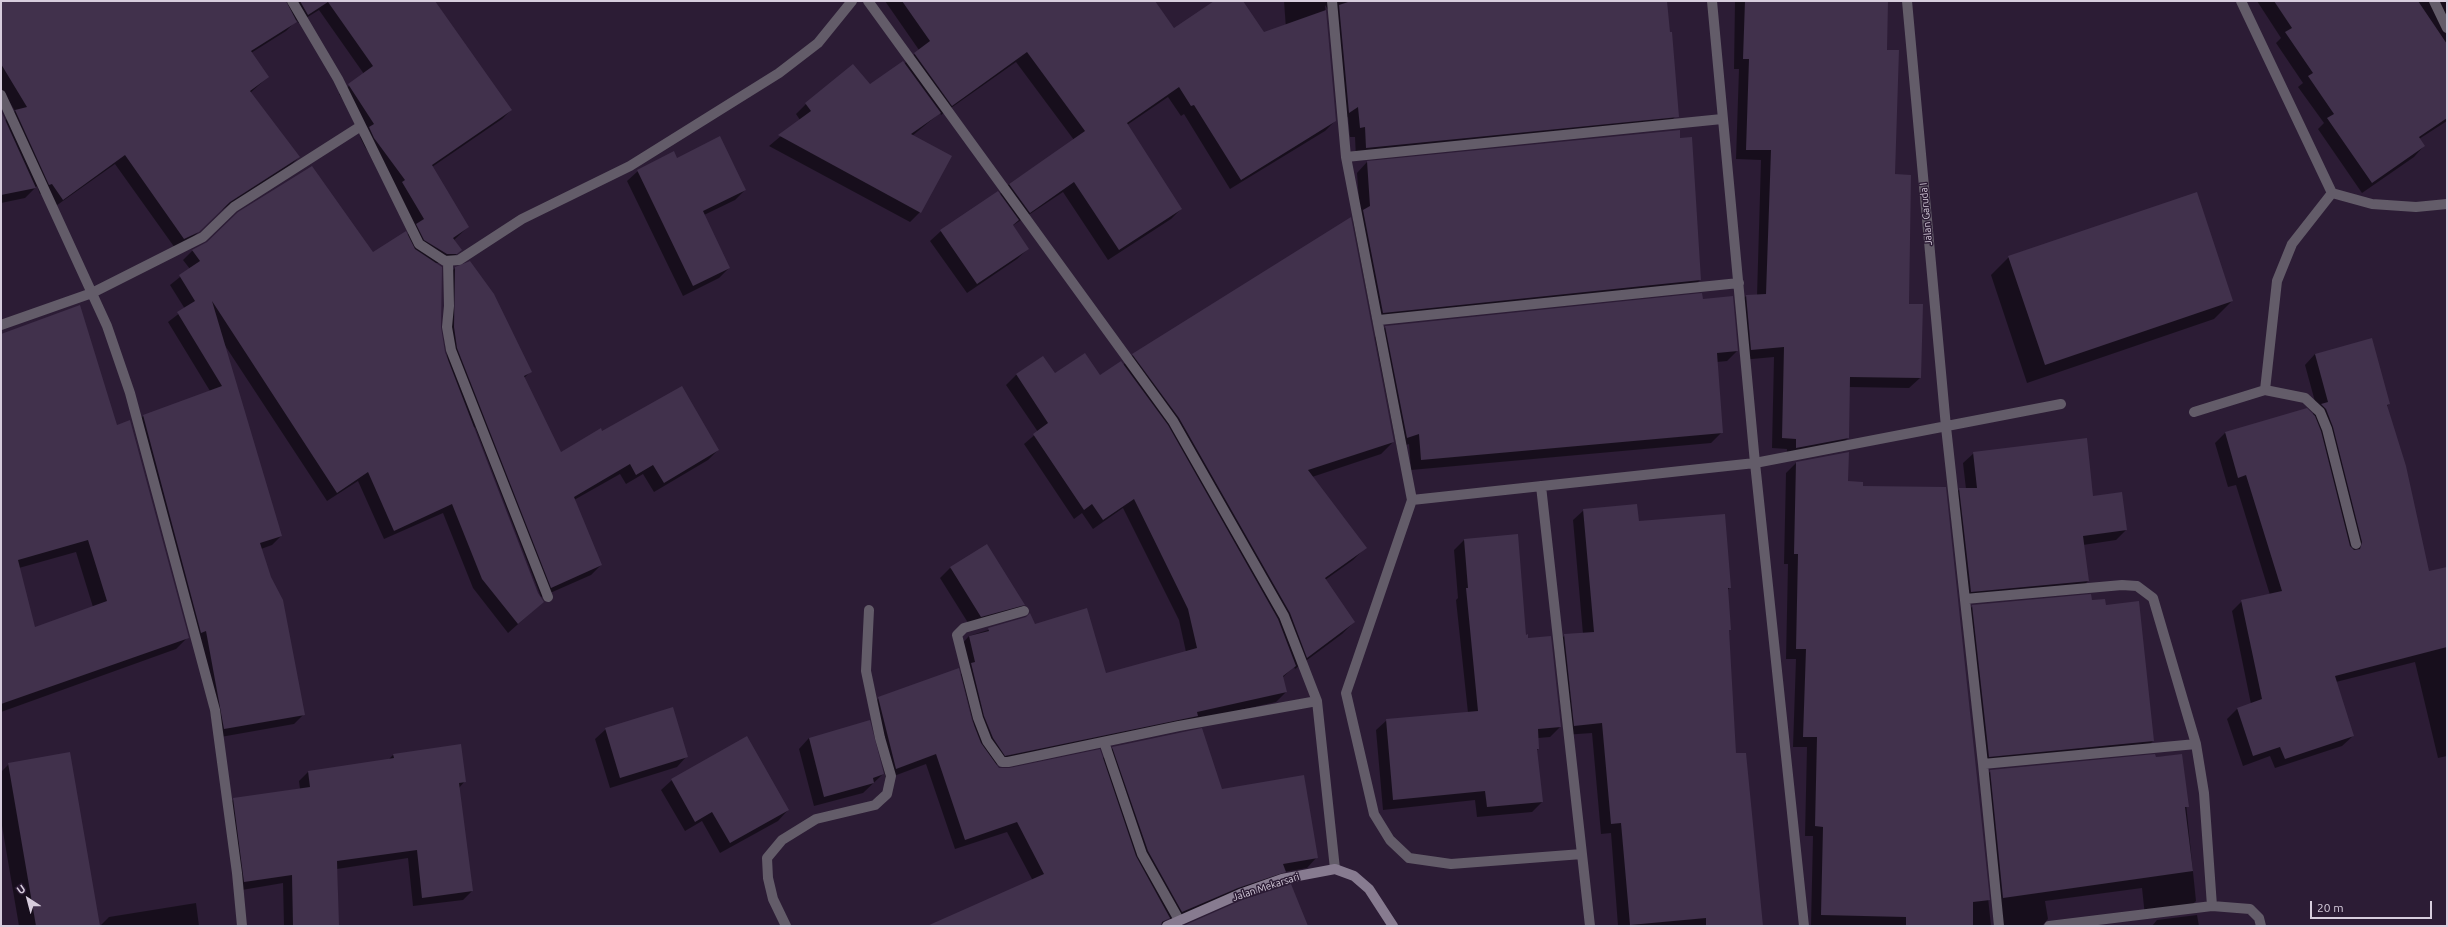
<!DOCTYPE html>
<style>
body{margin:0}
#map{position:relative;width:2448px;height:927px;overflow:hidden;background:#2c1c35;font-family:Ubuntu,sans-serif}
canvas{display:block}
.frame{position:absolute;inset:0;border:2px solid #d7cddd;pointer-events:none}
.north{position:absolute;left:8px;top:879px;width:40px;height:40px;-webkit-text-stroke:3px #2c1c35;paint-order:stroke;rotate:324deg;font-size:11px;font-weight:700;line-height:16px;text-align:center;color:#d7cddd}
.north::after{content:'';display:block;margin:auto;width:14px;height:18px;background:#d7cddd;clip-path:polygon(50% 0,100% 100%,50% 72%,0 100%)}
.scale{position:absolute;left:2310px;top:901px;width:122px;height:18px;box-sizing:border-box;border:2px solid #d7cddd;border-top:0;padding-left:5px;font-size:12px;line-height:14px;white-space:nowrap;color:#d7cddd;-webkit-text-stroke:3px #2c1c35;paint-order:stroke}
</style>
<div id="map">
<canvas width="2448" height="927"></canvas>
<div class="frame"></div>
<div class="north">U</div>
<div class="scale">20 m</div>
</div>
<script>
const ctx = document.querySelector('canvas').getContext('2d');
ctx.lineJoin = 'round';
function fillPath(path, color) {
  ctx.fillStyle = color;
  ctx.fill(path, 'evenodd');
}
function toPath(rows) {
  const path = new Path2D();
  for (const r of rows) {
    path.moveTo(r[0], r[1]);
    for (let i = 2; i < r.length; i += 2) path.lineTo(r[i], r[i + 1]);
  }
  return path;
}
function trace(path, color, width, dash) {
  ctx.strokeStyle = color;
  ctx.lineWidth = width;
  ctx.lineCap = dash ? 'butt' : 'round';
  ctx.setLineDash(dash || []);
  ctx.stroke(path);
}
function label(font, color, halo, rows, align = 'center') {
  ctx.font = font + ' Ubuntu,sans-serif';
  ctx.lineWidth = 3;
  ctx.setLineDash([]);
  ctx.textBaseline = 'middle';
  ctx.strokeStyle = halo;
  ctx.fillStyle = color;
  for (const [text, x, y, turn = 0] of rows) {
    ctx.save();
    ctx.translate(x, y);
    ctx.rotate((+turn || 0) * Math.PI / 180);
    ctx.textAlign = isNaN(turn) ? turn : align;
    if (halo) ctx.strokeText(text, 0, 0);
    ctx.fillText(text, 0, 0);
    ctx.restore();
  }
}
fillPath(toPath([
 [1,1,433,1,511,110,502,119,432,167,468,227,454,240,461,250,447,263,435,263,440,327,444,352,448,361,444,337,445,278,455,268,530,372,524,378,560,453,602,432,718,450,708,460,654,492,643,474,626,484,620,474,574,500,601,565,591,575,541,597,475,427,473,428,537,594,543,602,508,633,473,588,443,513,384,539,358,481,327,501,224,344,281,536,272,545,261,549,304,714,294,724,215,738,197,640,134,426,143,416,210,391,168,322,185,309,170,285,190,269,183,260,192,251,208,243,373,254,407,235,415,227,396,189,365,147,360,137,365,133,339,94,364,74,319,10,298,23,297,20,286,31,251,53,268,77,250,93,299,157,290,166,220,211,189,241,175,248,115,164,53,208,42,193,40,194,37,186,25,198,1,203,1,114,5,121,15,111,1,88],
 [885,1,1154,1,1174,29,1216,1,1242,1,1289,71,1284,1,1666,1,1675,117,1665,127,1356,158,1355,137,1350,137,1348,117,1339,122,1329,11,1325,5,1335,121,1325,131,1230,189,1184,114,1181,116,1168,97,1127,125,1181,209,1171,219,1108,260,1063,192,1012,226,1028,249,1017,259,967,293,930,241,941,231,999,195,1009,184,1074,140,1016,62,941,115,940,113,912,136,920,212,910,222,769,146,800,120,796,114,806,104,869,85,904,64,919,50],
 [1735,1,1887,1,1886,51,1894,175,1908,305,1922,305,1920,378,1909,388,1849,387,1848,438,1838,448,1786,458,1787,449,1772,448,1774,357,1741,360,1736,307,1746,296,1757,296,1761,160,1736,159,1739,69,1734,69],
 [2257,1,2447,1,2447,121,2419,139,2424,146,2414,157,2362,193,2318,129,2324,123,2298,87,2303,83,2276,43,2281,38],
 [677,159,745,190,735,200,704,215,729,268,719,278,683,296,627,181,638,171],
 [1367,162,1700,280,1690,290,1373,323,1353,221,1360,215,1357,173],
 [2009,257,2232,301,2214,319,2027,383,1991,275],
 [1702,300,1737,351,1727,361,1717,362,1722,432,1711,443,1411,470,1409,444,1397,448,1375,337,1386,327],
 [1,334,117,426,188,637,176,649,1,712,1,593,35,628,93,607,76,552,1,573],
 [2315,354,2389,404,2387,406,2428,572,2447,568,2447,756,2438,758,2415,662,2336,682,2353,736,2342,746,2275,768,2270,756,2243,766,2227,719,2237,709,2251,704,2232,611,2242,601,2270,595,2236,485,2228,487,2215,443,2225,433,2312,415,2317,409,2305,365],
 [1133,355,1393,442,1381,454,1312,477,1365,548,1353,560,1325,580,1354,622,1342,634,1295,669,1294,667,1282,678,1286,692,1276,702,1192,721,1187,726,996,765,999,769,1009,769,1102,759,1113,748,1221,790,1317,857,1307,868,1284,872,1274,882,1172,922,1169,917,1160,926,943,926,1033,881,1007,832,955,849,926,764,886,779,869,708,879,698,974,725,961,674,965,671,959,647,969,636,1026,618,1105,674,1186,652,1179,620,1123,508,1093,529,1082,513,1074,519,1024,444,1038,432,1006,385,1016,375,1043,357,1055,375,1099,376,1123,365],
 [1974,453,2092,497,2126,530,2116,540,2083,545,2088,581,2078,591,1961,602,1949,499,1960,489,1966,489,1963,463],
 [1796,463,1862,487,1945,488,1991,926,1811,926,1813,836,1805,836,1807,747,1793,747,1796,659,1786,659,1788,564,1784,564,1786,473],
 [1584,510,1638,522,1730,587,1727,591,1730,629,1728,632,1735,755,1762,926,1618,926,1611,833,1601,834,1592,733,1564,735,1554,646,1565,635,1583,634,1573,520],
 [1464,540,1528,639,1560,727,1550,737,1538,738,1538,749,1536,751,1542,802,1532,812,1477,817,1475,800,1383,810,1376,730,1387,720,1468,713,1456,600,1458,598,1454,550],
 [950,568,1024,605,1014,615,970,626,940,578],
 [2091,602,2153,741,2143,751,1979,767,1962,616,1973,606],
 [606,729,687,756,677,767,610,788,595,739],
 [809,738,883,774,863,793,814,806,799,749],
 [393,755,465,781,459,788,472,891,463,900,413,906,408,858,337,869,338,926,284,926,283,883,236,891,225,808,234,799,300,789,299,781,308,772,388,760],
 [2181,755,2196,901,2185,911,2145,916,2142,888,2045,901,2048,919,2042,926,1995,926,1980,781,1991,771],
 [9,764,99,926,19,926,1,820,1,772],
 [672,780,788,810,778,821,720,853,702,821,685,831,661,790],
 [196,903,199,926,100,926,109,917],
 [2197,915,2199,926,2152,926,2157,920]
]), '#0007');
fillPath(toPath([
 [1,1,286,1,297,22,251,51,269,77,250,91,300,157,230,202,199,232,184,239,125,155,63,200,52,184,49,185,15,110,27,107,1,64],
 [300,1,435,1,512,110,432,165,469,227,453,238,462,250,457,254,447,254,424,240,416,224,424,219,402,182,405,180,374,138,369,127,374,124,348,84,373,66,328,2,308,15],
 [902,1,1155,1,1174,28,1214,1,1243,1,1264,32,1326,10,1336,121,1241,180,1194,105,1191,106,1179,87,1127,123,1182,209,1119,250,1074,182,1030,213,1009,184,1085,131,1027,52,952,106,914,53,930,41],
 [1351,1,1667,1,1670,32,1672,32,1679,117,1366,148,1365,127,1360,128,1358,107,1349,113,1339,5],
 [1745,1,1888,1,1887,50,1899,50,1895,174,1911,175,1909,304,1923,304,1921,378,1850,377,1849,438,1796,448,1796,439,1782,438,1784,347,1751,350,1746,295,1766,294,1771,150,1746,150,1749,59,1743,59],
 [2274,1,2418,1,2447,44,2447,118,2419,137,2425,146,2372,183,2327,118,2334,114,2308,76,2313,73,2285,32,2292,28],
 [903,61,941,113,911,134,952,156,921,213,778,135,811,111,805,103,853,64,870,84],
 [1,113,2,113,36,188,1,195],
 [1680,130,1680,138,1692,137,1701,280,1383,313,1363,210,1370,206,1367,161],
 [720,136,746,190,703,211,730,268,693,286,637,170,674,151,677,158],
 [312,166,373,252,406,231,415,249,442,267,441,327,445,352,538,593,544,602,518,624,482,579,452,504,394,531,368,472,337,493,212,301,282,536,260,543,271,577,283,600,305,715,224,729,206,631,201,633,143,415,222,386,177,312,195,301,179,275,200,261,192,250,207,242,238,212],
 [998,191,1019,220,1013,225,1029,249,977,284,940,230],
 [2197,192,2233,301,2045,365,2008,256],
 [1351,217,1394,442,1308,470,1367,548,1325,578,1355,622,1307,658,1290,613,1179,418,1132,354],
 [470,261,494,294,532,372,524,376,561,452,601,428,602,431,682,386,719,450,664,483,653,465,636,475,630,464,574,497,602,565,551,588,457,348,454,327,455,267],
 [1702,293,1703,299,1733,296,1738,351,1717,353,1723,433,1421,460,1419,434,1407,438,1385,326],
 [80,305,117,425,130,420,189,638,1,704,1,334],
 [88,540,107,601,35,627,18,560],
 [2372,338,2390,404,2387,405,2406,466,2429,571,2447,567,2447,647,2335,676,2354,736,2285,759,2280,747,2253,756,2237,708,2262,699,2241,600,2282,591,2246,475,2238,478,2225,432,2307,408,2315,416,2321,431,2350,546,2354,550,2360,549,2362,542,2333,427,2326,409,2321,404,2328,402,2315,354],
 [1085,353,1100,375,1121,361,1168,425,1278,619,1296,666,1283,676,1287,692,1197,712,1198,716,1005,756,993,738,984,716,971,663,975,662,969,636,989,631,988,628,1026,617,1030,613,1035,624,1087,608,1106,673,1197,648,1188,609,1134,499,1103,520,1092,504,1084,510,1033,434,1048,423,1016,374,1043,356,1055,373],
 [2087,438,2093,496,2122,492,2127,530,2083,536,2089,581,1971,592,1959,488,1977,488,1973,452],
 [1849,452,1848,481,1863,482,1863,486,1946,487,1990,900,1973,902,1973,926,1906,926,1906,917,1821,915,1823,827,1815,826,1817,737,1803,737,1806,649,1796,649,1798,554,1794,554,1796,462],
 [1637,504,1639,521,1725,514,1731,588,1728,588,1731,630,1729,630,1736,753,1746,753,1763,926,1706,926,1706,918,1630,925,1621,823,1611,824,1602,723,1574,726,1564,634,1594,632,1583,509],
 [1518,534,1526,635,1528,634,1528,638,1551,636,1561,727,1538,729,1539,749,1537,749,1543,802,1487,807,1485,791,1393,800,1386,719,1478,711,1466,588,1468,588,1464,539],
 [987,544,1025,605,981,617,950,567],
 [2091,594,2092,600,2105,599,2106,605,2139,601,2154,741,1989,757,1972,605],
 [959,668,972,720,981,743,999,768,1009,768,1100,749,1136,856,1170,918,1162,922,1161,926,927,926,1044,874,1017,822,965,840,936,754,896,769,878,697],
 [673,707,688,757,620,778,605,728],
 [870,720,884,774,873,778,874,783,824,797,809,738],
 [1202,728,1222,789,1304,775,1318,858,1283,864,1286,872,1238,888,1182,912,1148,851,1112,747],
 [747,736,789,810,730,843,712,812,695,822,671,779],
 [461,744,466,782,459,783,473,891,422,898,417,850,337,861,339,926,293,926,292,875,244,882,233,798,310,787,308,771,394,758,393,754],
 [70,752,100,926,36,926,8,763],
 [2155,754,2156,757,2182,754,2189,807,2185,807,2193,871,2003,898,1990,770],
 [1291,884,1308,926,1183,926,1242,900]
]), '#41314c');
trace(toPath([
 [292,1,338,79,419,244,445,261,459,260,522,219,630,166,779,73,818,43,852,1],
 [868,1,1173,421,1284,616,1317,701],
 [1332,1,1346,157,1412,500,1346,693,1374,814,1390,840,1409,858,1451,864,1582,854],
 [1712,1,1755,463,1804,926],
 [1907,1,1946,427,1983,764,1999,926],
 [2241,1,2332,193,2372,204,2416,207,2447,204],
 [2434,1,2447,28],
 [1,95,107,326,130,393,215,710,237,873,242,926],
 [1346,157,1722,119],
 [448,261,449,306,447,327,451,350,548,597],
 [1379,320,1739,283],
 [1,325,92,293,203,237,234,207,361,126],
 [2265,390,2277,281,2292,244,2332,193],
 [2194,412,2265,390,2305,398,2320,412,2327,429,2356,544],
 [1541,486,1590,926],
 [1412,500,1755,463,2061,404],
 [1965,599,2122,585,2137,586,2153,598,2196,744,2204,793,2212,906],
 [1024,611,964,628,957,635,978,718,987,741,1002,762,1008,762,1179,726,1317,701,1335,869],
 [1104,742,1142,854,1179,920],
 [1983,764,2196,744],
 [786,926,773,899,768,878,767,858,782,840,816,819,875,805,887,794,891,776,880,738,866,671,869,610],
 [2049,926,2212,906,2250,909,2259,918,2261,926]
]), '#635c69', 10);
trace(toPath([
 [1167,926,1240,894,1282,879,1335,869,1354,876,1369,889,1393,926]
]), '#877b90', 10);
label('10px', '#d7cddd', '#2c1c35', [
 ["Jalan Garuda I",1926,214,-95],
 ["Jalan Mekarsari",1266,887,-18]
]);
</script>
